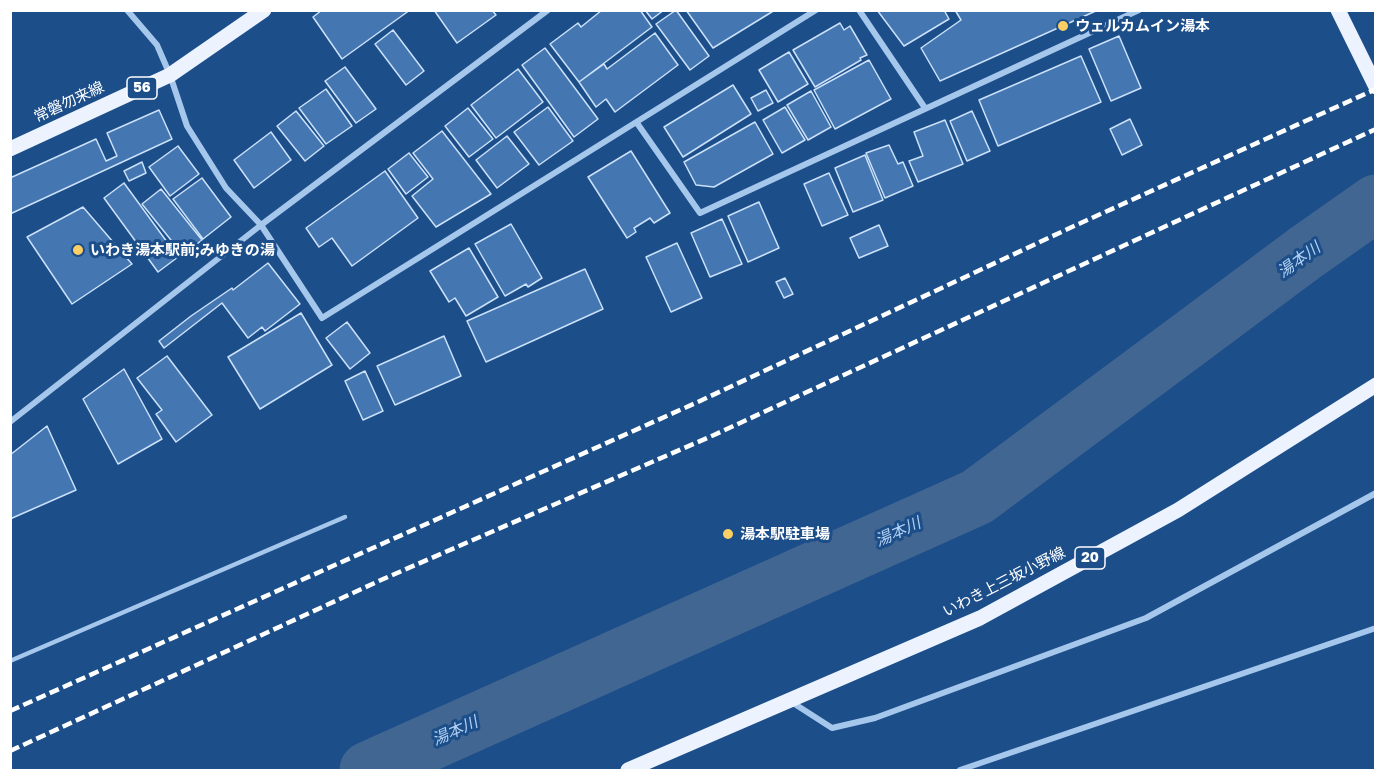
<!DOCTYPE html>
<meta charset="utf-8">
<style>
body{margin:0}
#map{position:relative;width:1386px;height:781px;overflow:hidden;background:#1c4e8a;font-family:"Golos Text",sans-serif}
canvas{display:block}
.frame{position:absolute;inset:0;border:12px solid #fff;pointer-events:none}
</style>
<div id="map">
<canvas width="1386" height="781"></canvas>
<div class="frame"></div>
</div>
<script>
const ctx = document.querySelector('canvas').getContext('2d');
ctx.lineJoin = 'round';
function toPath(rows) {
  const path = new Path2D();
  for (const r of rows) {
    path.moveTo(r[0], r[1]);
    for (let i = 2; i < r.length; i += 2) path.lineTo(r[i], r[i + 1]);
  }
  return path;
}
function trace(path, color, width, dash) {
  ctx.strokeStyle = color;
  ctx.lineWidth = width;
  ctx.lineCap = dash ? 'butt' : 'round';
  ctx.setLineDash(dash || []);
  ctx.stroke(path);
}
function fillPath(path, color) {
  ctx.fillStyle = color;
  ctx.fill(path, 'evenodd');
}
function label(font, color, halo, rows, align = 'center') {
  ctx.font = font + ' "Golos Text","Noto Sans JP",sans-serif';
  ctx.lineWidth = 6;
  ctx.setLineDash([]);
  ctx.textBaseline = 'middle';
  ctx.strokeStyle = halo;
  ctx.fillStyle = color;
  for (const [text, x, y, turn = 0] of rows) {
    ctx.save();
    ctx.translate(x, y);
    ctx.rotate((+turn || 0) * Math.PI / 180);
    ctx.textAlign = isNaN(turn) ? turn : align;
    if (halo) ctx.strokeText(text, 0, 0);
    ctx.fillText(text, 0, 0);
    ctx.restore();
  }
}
trace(toPath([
 [368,770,977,497,1305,253,1376,203]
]), '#426692', 57);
const building = toPath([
 [322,10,410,10,342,59,313,17,322,10],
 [434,10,492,10,496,15,457,43,434,10],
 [602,10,640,10,652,27,579,82,550,44,578,23,581,27,602,10],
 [645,10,664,10,652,19,645,10],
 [676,10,709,56,690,70,656,24,676,10],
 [686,10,775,10,713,48,686,10],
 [877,10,944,10,949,19,904,46,877,10],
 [955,10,1098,10,940,81,921,48,961,20,955,10],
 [840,23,844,30,850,26,867,55,860,58,861,60,815,87,793,50,840,23],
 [393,30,424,71,406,85,375,44,393,30],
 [655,33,678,65,615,112,606,99,596,107,579,82,604,64,607,69,655,33],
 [1119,36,1141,88,1111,101,1089,49,1119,36],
 [545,48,598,119,574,137,522,65,545,48],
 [789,52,808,84,778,102,759,70,789,52],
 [1081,56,1101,102,998,146,979,100,1081,56],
 [869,60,891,99,835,129,814,90,869,60],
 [345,67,376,109,356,123,325,81,345,67],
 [518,69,543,102,496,138,471,105,518,69],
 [733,85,751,114,683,157,664,127,733,85],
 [326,89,352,126,326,144,299,108,326,89],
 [766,90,773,103,758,111,751,98,766,90],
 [811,91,831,127,808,140,787,105,811,91],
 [548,107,573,141,539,165,514,132,548,107],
 [785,107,805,140,782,153,763,120,785,107],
 [468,108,493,139,469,157,445,126,468,108],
 [159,110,172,139,10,214,10,178,96,139,106,161,117,156,107,133,159,110],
 [296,111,324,146,305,161,277,126,296,111],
 [972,111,990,151,967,161,950,121,972,111],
 [1130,119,1142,145,1122,155,1110,129,1130,119],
 [945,120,963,164,918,182,909,161,923,156,914,132,945,120],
 [755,122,773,154,714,187,696,185,684,162,755,122],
 [442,131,491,194,436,227,412,196,433,179,413,153,442,131],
 [271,132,291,160,254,188,234,160,271,132],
 [507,136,529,164,497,188,476,160,507,136],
 [889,145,898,164,903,162,913,186,885,198,866,153,889,145],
 [178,146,199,174,170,196,149,167,178,146],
 [631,151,670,213,654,223,650,218,634,228,636,232,627,238,588,177,631,151],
 [409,153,428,177,406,194,388,169,409,153],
 [865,155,883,200,853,212,835,168,865,155],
 [142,162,146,173,129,181,124,171,142,162],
 [385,171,418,218,352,266,332,238,319,247,306,228,385,171],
 [829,173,848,215,822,226,804,184,829,173],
 [202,178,231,217,203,239,173,199,202,178],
 [124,183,178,257,158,272,104,198,124,183],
 [161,189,202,240,183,255,142,204,161,189],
 [759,202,779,248,748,262,728,216,759,202],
 [83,207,132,264,72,304,27,237,83,207],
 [722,219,742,264,710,277,691,233,722,219],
 [511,224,542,278,528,287,526,284,505,296,475,244,511,224],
 [879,225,888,246,859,258,850,238,879,225],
 [677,243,702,298,671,312,646,257,677,243],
 [469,248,498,297,466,316,455,298,449,302,430,271,469,248],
 [268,263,300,304,265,331,262,327,248,338,222,303,164,348,159,341,191,316,232,288,233,290,268,263],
 [585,269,603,309,486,362,467,321,585,269],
 [785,278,793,294,784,298,776,282,785,278],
 [301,313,332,365,260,409,228,357,301,313],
 [347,322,370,353,350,369,326,338,347,322],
 [444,336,461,376,395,405,377,366,444,336],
 [167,356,212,415,176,442,156,414,162,410,137,378,167,356],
 [124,369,162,439,118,464,83,399,124,369],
 [365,371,383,411,363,420,345,381,365,371],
 [47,426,76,490,10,519,10,455,47,426]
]);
fillPath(building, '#4477b2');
trace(building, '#cbe1f9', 1.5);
trace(toPath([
 [10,661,345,517]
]), '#a6c7ec', 4.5);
trace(toPath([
 [127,10,157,45,170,75,187,126,226,188,261,225,322,318,816,10],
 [859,10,925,108],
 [637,123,700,213,1139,10],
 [10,422,261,225,548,10],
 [790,701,832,728,875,718,1146,618,1376,493],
 [960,770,1376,628]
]), '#a6c7ec', 6);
trace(toPath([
 [1338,10,1376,87],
 [10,149,170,75,264,10],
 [628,770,980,618,1178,510,1376,385]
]), '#ecf3ff', 15);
trace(toPath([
 [10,711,700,401,1072,227,1376,89],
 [10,751,381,580,714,435,1376,129]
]), '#fff', 4.5, [10, 4.5]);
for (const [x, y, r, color] of [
 [1063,26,6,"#fdce63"],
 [78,250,6,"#fdce63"],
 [728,534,6,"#fdce63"]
]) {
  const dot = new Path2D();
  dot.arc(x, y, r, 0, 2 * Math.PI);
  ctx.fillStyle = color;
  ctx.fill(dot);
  trace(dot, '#1c4e8a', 2);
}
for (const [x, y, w] of [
 [142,88,30],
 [1090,558,30]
]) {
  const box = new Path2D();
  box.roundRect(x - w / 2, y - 11, w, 22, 4.5);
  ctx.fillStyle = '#1c4e8a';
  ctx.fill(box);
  trace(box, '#fff', 1.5);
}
label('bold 14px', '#fff', null, [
 ["56",142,88],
 ["20",1090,558]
]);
label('bold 15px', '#fff', '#1c4e8a', [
 ["ウェルカムイン湯本",1075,26],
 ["いわき湯本駅前;みゆきの湯",90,250],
 ["湯本駅駐車場",740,534]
], 'left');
label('15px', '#fff', '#1c4e8a', [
 ["常磐勿来線",69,102,-25],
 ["いわき上三坂小野線",1004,582,-27]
]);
label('italic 16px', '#b2d1f4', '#1c4e8a', [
 ["湯本川",1299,260,-36],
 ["湯本川",898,532,-24],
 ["湯本川",455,731,-24]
]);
</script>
